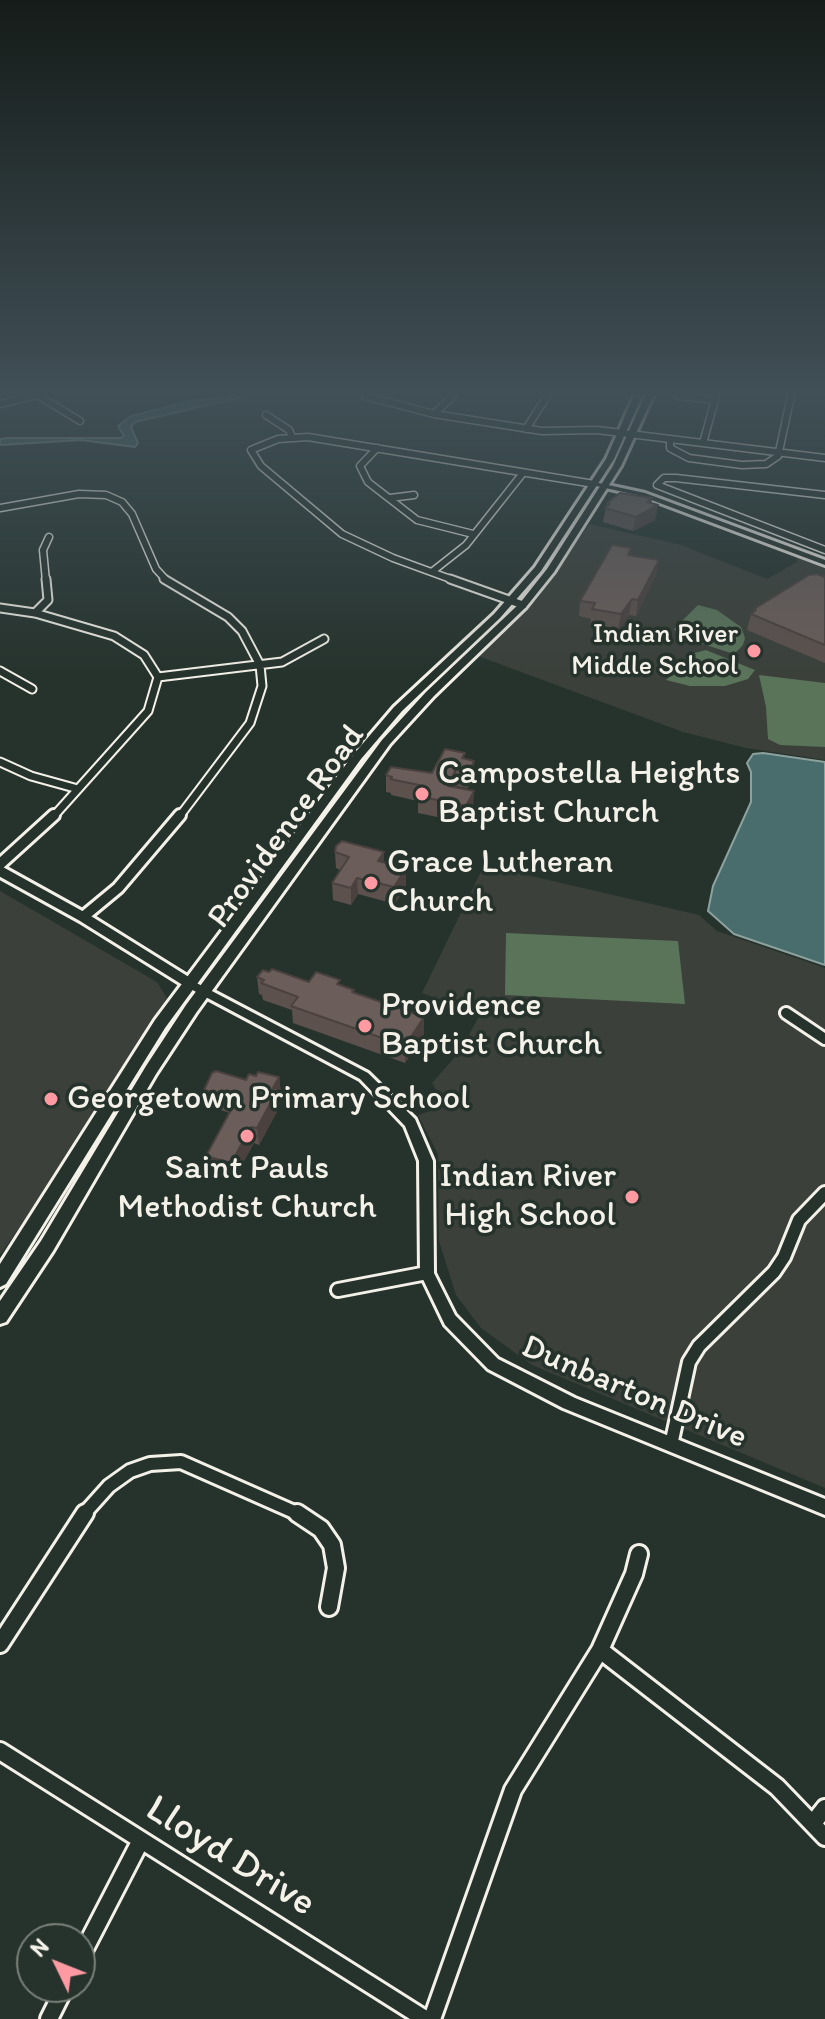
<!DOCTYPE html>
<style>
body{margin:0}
#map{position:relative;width:825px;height:2019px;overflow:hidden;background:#26332d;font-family:Itim,sans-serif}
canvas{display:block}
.north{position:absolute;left:16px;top:1923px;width:80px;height:80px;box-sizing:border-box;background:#26332d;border:2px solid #787f78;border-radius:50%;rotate:313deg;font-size:22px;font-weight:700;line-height:32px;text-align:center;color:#f4f1e8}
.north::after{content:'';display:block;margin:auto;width:28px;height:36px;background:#ff9aa2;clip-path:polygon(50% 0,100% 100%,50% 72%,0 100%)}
</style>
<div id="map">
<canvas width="825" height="2019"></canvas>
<div class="north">N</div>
</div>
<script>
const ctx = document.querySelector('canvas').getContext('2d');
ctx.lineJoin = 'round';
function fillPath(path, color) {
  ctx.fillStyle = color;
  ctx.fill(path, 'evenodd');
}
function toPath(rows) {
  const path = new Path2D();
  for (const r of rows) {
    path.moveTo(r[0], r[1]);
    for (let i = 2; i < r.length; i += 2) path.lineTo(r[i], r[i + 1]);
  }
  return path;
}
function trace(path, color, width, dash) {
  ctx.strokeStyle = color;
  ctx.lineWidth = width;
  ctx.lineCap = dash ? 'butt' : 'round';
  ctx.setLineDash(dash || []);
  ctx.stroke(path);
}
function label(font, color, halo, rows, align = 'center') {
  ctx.font = font + ' Itim,sans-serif';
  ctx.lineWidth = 7;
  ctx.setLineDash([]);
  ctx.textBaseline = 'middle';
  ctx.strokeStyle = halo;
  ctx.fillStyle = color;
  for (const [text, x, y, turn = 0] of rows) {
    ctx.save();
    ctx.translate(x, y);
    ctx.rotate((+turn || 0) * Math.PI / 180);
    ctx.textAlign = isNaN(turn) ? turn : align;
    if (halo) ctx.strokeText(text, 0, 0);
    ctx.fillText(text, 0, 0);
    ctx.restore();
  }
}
fillPath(toPath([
 [589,524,681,545,767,579,797,562,797,557,825,568,825,760,746,748,683,732,478,656,536,600],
 [484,865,699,915,717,931,825,968,825,1488,532,1365,481,1328,456,1295,439,1241,438,1154,418,1115,446,1106,432,1083,461,1050,480,1014,422,993],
 [0,891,157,982,167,998,39,1200,0,1255]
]), '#3b403a');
fillPath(toPath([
 [698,605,717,610,741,627,745,638,743,645,734,654,681,637,674,629],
 [706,650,755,670,748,679,725,686,690,686,666,680,687,661,687,655],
 [759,675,825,683,825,747,780,745,768,739,766,707],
 [506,933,678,941,685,1004,505,995]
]), '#5a745a');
const water = toPath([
 [247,396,135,422,131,427,138,443,135,447,81,440,0,445,0,439,8,438,121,438,124,436,118,426,131,416,195,400,247,396],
 [763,753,825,762,825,965,734,934,708,911,713,886,751,802,751,772,747,763,753,754,763,753]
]);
fillPath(water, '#496d6d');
trace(water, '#8da29e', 2);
const minorFar4 = toPath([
 [39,396,80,421],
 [365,396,434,414,542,431,597,430,825,458],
 [678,396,715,400],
 [0,404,33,396],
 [434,414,453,396],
 [266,415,289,430,292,437],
 [526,429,547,396],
 [670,439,670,448,689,458,742,465,766,464,778,456,791,396],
 [703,443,716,396],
 [377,448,360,466,368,482,417,520,473,534],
 [825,495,676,478,664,478,657,485,825,550],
 [390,498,414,495],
 [0,508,79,494,106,495,122,502,132,514,156,569,167,581],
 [433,571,466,545,523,473],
 [46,581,43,550,49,537],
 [456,581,393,558,342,534,261,466,251,450,278,439,308,437,594,484]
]);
const minorFar3 = toPath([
 [164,579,228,617,242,631,260,665,262,686,250,723,179,817],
 [450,579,523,605],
 [0,608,35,613,114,636,144,655,158,677,148,711,53,817],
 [35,613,48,600,46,579],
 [0,671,32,689],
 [158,677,282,662,324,639],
 [0,762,31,776,78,789]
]);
const minorFar2 = toPath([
 [0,864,54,815],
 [0,871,83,917,189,983],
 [83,917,118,888,180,815],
 [786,1013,825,1039]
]);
const minorFar1 = toPath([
 [338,1290,427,1273],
 [671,1445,689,1362,699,1346,774,1272,784,1257,799,1220,825,1193],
 [83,1515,109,1486,130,1471,150,1464,181,1462,301,1515]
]);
const minor = toPath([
 [297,1513,321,1529,332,1545,336,1568,329,1607],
 [0,1644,85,1513],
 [600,1650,777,1787,825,1837],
 [0,1751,425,2019],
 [814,1822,825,1808],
 [80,1958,140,1842],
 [49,2019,65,1987],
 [432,2019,513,1790,600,1650,634,1574,639,1554]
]);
const tertiary = toPath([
 [594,482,645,493,825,560,825,565,641,496,592,485,591,484,594,482],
 [189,979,368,1073,415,1119,433,1161,434,1273,455,1315,498,1359,575,1398,825,1499,825,1515,563,1408,488,1369,445,1325,420,1273,419,1161,405,1126,360,1079,185,986,183,983,185,980,189,979]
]);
const secondary = toPath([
 [634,396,642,396,614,459,541,571,500,618,402,711,361,759,165,1028,6,1284,0,1287,0,1264,155,1020,353,755,394,707,494,614,535,567,606,459,634,396],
 [645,396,653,396,621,466,554,572,526,607,434,696,390,744,196,1013,156,1074,53,1251,6,1322,0,1324,0,1301,41,1241,146,1066,186,1005,382,740,426,692,520,603,547,569,613,466,645,396]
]);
trace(minorFar4, '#f4f1e8', 9);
trace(minorFar3, '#f4f1e8', 11);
trace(minorFar2, '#f4f1e8', 16);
trace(minorFar1, '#f4f1e8', 18);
trace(minor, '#f4f1e8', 22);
trace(tertiary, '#f4f1e8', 6);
trace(secondary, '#f4f1e8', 6);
trace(minorFar4, '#26332d', 6);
trace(minorFar3, '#26332d', 7);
trace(minorFar2, '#26332d', 10);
trace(minorFar1, '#26332d', 12);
trace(minor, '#26332d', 16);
fillPath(tertiary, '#26332d');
fillPath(secondary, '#26332d');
fillPath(toPath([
 [652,498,651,503,658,505,655,520,633,531,603,522,607,503],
 [631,548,630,555,656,575,636,616,629,615,618,629,590,625,591,619,579,616,580,601],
 [825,577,825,663,747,630,751,614,753,613,754,609],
 [465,759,474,761,474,777,468,788,456,786,455,788,473,808,466,823,418,813,418,801,391,795,391,793,386,792,386,775,432,773],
 [335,852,384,852,384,863,406,868,406,885,395,904,358,894,351,905,333,900,332,883,340,870,336,868],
 [269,972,309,982,340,985,354,990,354,993,424,1017,424,1034,405,1063,293,1023,292,1010,263,1000,262,995,259,994,257,977],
 [256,1076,279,1077,281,1094,279,1097,280,1106,259,1145,254,1143,234,1179,209,1172,206,1156,230,1113,208,1106,204,1090,246,1080]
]), '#5c514d');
fillPath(toPath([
 [652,498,651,509,658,505,655,520,633,531,636,517,647,502],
 [659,560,656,575,636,616,638,600],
 [632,599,629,615,618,629,621,614],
 [474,761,474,777,468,788,469,772],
 [456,769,456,786,447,803,448,786],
 [474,791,473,808,466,823,466,806],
 [384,852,384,869,378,861],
 [406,868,406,885,395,904,394,887],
 [357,878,358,894,351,905,351,888],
 [424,1017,424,1034,405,1063,405,1046],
 [279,1077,281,1094,279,1097,280,1106,259,1145,257,1128,273,1088],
 [251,1127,254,1143,234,1179,231,1163]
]), '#4b423f');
const building = toPath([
 [620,493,652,498,647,502,658,505,636,517,605,508,610,504,607,503,620,493],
 [612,545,631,548,628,555,659,560,638,600,632,599,621,614,592,609,595,603,580,601,612,545],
 [817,574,825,577,825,645,751,614,756,610,754,609,809,575,817,574],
 [445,749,465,753,462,758,474,761,469,772,456,769,448,786,474,791,466,806,418,796,424,786,390,779,392,777,386,775,391,767,432,773,445,749],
 [342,841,384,852,378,861,406,868,394,887,357,878,351,888,332,883,349,857,335,852,336,846,342,841],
 [272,969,309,982,316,972,340,980,337,984,354,990,352,992,424,1017,405,1046,291,1006,298,997,261,983,264,980,257,977,263,970,269,972,272,969],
 [216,1071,246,1080,249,1074,256,1076,258,1072,279,1077,273,1088,278,1089,257,1128,251,1127,231,1163,206,1156,237,1099,204,1090,212,1073,216,1071]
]);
fillPath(building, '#6b5e5a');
trace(building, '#4b423f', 2);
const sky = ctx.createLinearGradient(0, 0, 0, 678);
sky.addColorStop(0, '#151c19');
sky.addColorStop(0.58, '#415057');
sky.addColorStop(1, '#41505700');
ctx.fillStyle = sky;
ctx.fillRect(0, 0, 825, 678);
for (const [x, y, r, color] of [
 [754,651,8,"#ff9aa2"],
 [422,794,8,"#ff9aa2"],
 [371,883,8,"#ff9aa2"],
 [365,1026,8,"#ff9aa2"],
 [51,1099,8,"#ff9aa2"],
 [247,1136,8,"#ff9aa2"],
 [632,1197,8,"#ff9aa2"]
]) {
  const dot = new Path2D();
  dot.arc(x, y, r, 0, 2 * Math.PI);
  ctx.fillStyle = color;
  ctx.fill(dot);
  trace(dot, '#26332d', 3);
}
label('28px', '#f4f1e8', '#26332d', [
 ["Indian River",738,635],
 ["Middle School",738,667]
], 'right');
label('34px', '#f4f1e8', '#26332d', [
 ["Campostella Heights",438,774],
 ["Baptist Church",438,813],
 ["Grace Lutheran",387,863],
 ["Church",387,902],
 ["Providence",381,1006],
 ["Baptist Church",381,1045],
 ["Georgetown Primary School",67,1099],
 ["Saint Pauls",247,1169,"center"],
 ["Methodist Church",247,1208,"center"],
 ["Indian River",616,1177,"right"],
 ["High School",616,1216,"right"]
], 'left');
label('34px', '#f4f1e8', '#26332d', [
 ["Providence Road",287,827,-54],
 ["Dunbarton Drive",634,1393,23]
]);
label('40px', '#f4f1e8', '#26332d', [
 ["Lloyd Drive",230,1857,32]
]);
</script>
